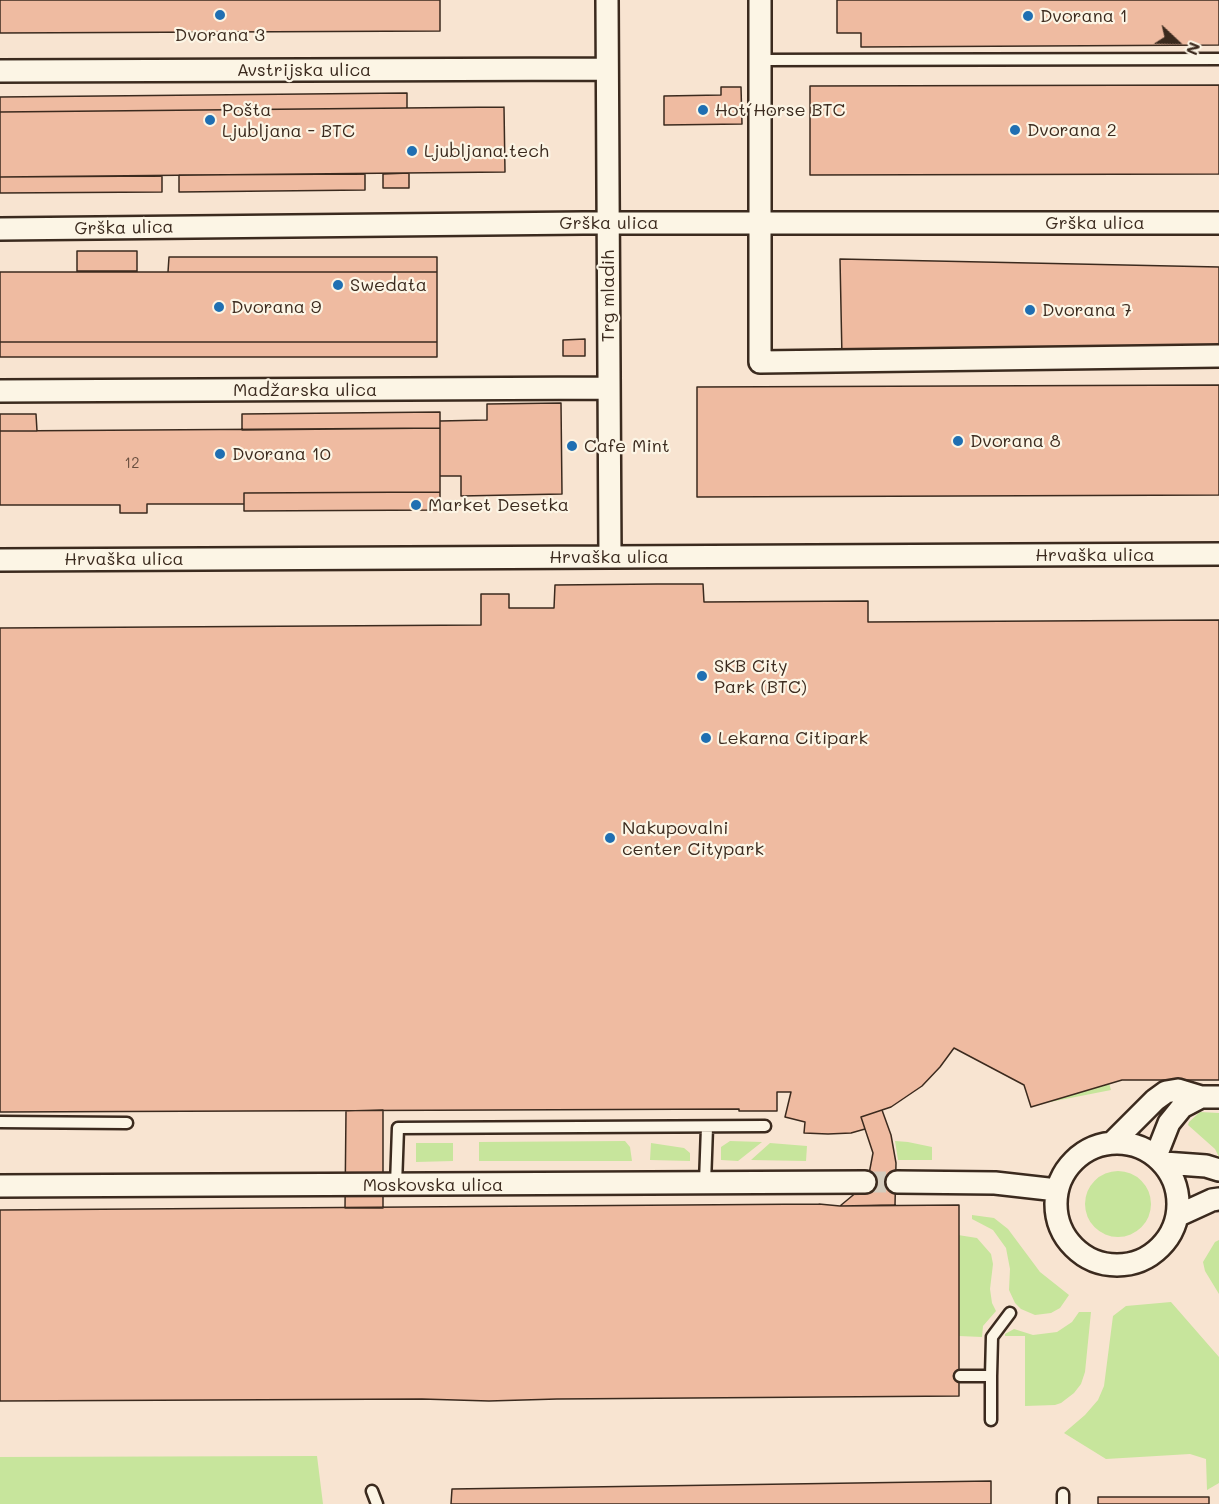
<!DOCTYPE html>
<meta charset="utf-8">
<style>
body{margin:0}
#map{position:relative;width:1219px;height:1504px;overflow:hidden;background:#fcf5e5;font-family:Mali,sans-serif}
canvas{display:block}
.north{position:absolute;left:1147px;top:12px;width:60px;height:60px;-webkit-text-stroke:4px #fcf5e5;paint-order:stroke;rotate:112deg;font-size:16px;font-weight:700;line-height:24px;text-align:center;color:#3b2a1e}
.north::after{content:'';display:block;margin:auto;width:21px;height:27px;background:#3b2a1e;clip-path:polygon(50% 0,100% 100%,50% 72%,0 100%)}
</style>
<div id="map">
<canvas width="1219" height="1504"></canvas>
<div class="north">N</div>
</div>
<script>
const ctx = document.querySelector('canvas').getContext('2d');
ctx.lineJoin = 'round';
function fillPath(path, color) {
  ctx.fillStyle = color;
  ctx.fill(path, 'evenodd');
}
function toPath(rows) {
  const path = new Path2D();
  for (const r of rows) {
    if (r.length === 3) {
      path.moveTo(r[0] + r[2], r[1]);
      path.arc(r[0], r[1], r[2], 0, 2 * Math.PI);
      continue;
    }
    path.moveTo(r[0], r[1]);
    for (let i = 2; i < r.length; i += 2) path.lineTo(r[i], r[i + 1]);
  }
  return path;
}
function trace(path, color, width, dash) {
  ctx.strokeStyle = color;
  ctx.lineWidth = width;
  ctx.lineCap = dash ? 'butt' : 'round';
  ctx.setLineDash(dash || []);
  ctx.stroke(path);
}
function label(font, color, halo, rows, align = 'center') {
  ctx.font = font + ' Mali,sans-serif';
  ctx.lineWidth = 4.5;
  ctx.setLineDash([]);
  ctx.textBaseline = 'middle';
  ctx.strokeStyle = halo;
  ctx.fillStyle = color;
  for (const [text, x, y, turn = 0] of rows) {
    ctx.save();
    ctx.translate(x, y);
    ctx.rotate((+turn || 0) * Math.PI / 180);
    ctx.textAlign = isNaN(turn) ? turn : align;
    if (halo) ctx.strokeText(text, 0, 0);
    ctx.fillText(text, 0, 0);
    ctx.restore();
  }
}
fillPath(toPath([
 [0,0,1219,0,1219,1504,0,1504]
]), '#f8e4d1');
fillPath(toPath([
 [1109,1083,1111,1090,1045,1103],
 [1200,1112,1219,1113,1219,1157,1215,1149,1188,1125,1189,1122],
 [625,1141,630,1147,632,1161,479,1161,479,1142],
 [730,1141,762,1142,738,1161,721,1160,721,1147],
 [895,1141,908,1142,932,1147,932,1160,898,1160],
 [416,1143,453,1143,453,1161,416,1162],
 [651,1143,684,1148,690,1153,690,1161,650,1160],
 [770,1143,807,1146,806,1161,751,1160],
 [1118,1204,33],
 [972,1215,994,1218,1008,1229,1040,1272,1069,1295,1060,1308,1051,1313,1035,1315,1021,1309,1015,1303,1009,1290,1010,1269,1006,1248,993,1230,972,1219],
 [958,1235,977,1238,991,1254,993,1264,990,1289,992,1303,996,1311,983,1326,982,1337,959,1336],
 [1219,1240,1219,1294,1205,1271,1203,1262,1215,1242],
 [1171,1302,1219,1357,1219,1483,1207,1490,1206,1459,1190,1454,1106,1459,1064,1433,1085,1415,1098,1400,1104,1386,1113,1316,1126,1306],
 [1079,1312,1091,1312,1085,1372,1081,1384,1074,1393,1061,1403,1055,1405,1025,1406,1025,1336,1005,1336,1005,1334,1014,1329,1033,1335,1057,1332,1072,1322],
 [317,1456,323,1504,0,1504,0,1457]
]), '#c7e59c');
const building = toPath([
 [0,0,440,0,440,31,0,33,0,0],
 [837,0,1219,0,1219,45,861,47,861,33,837,33,837,0],
 [1219,85,1219,174,810,175,810,86,1219,85],
 [721,87,741,87,742,124,664,125,664,96,721,95,721,87],
 [407,93,407,108,0,112,0,97,407,93],
 [504,107,505,172,0,177,0,112,504,107],
 [409,173,409,188,383,188,383,174,409,173],
 [365,174,365,190,179,192,179,175,365,174],
 [162,176,162,192,0,193,0,177,162,176],
 [77,251,137,251,137,271,77,271,77,251],
 [169,257,437,257,437,272,168,272,169,257],
 [840,259,1219,267,1219,353,842,358,840,259],
 [0,272,437,272,437,342,0,342,0,272],
 [585,339,585,356,563,356,563,340,585,339],
 [0,342,437,342,437,357,0,357,0,342],
 [1219,385,1219,495,697,497,697,387,1219,385],
 [561,403,562,494,461,496,461,476,440,476,440,421,487,420,487,404,561,403],
 [440,412,440,428,242,430,242,414,440,412],
 [0,414,36,414,37,431,0,431,0,414],
 [440,428,440,492,244,493,244,504,147,504,147,513,120,513,120,505,0,505,0,431,440,428],
 [440,492,440,510,244,511,244,493,440,492],
 [657,584,703,584,704,602,868,601,868,622,1219,620,1219,1080,1122,1080,1031,1107,1024,1085,954,1048,940,1067,922,1086,891,1107,861,1117,865,1129,851,1133,828,1134,804,1133,805,1122,785,1117,791,1092,777,1092,777,1111,739,1111,739,1109,0,1112,0,628,481,625,481,594,509,594,509,608,554,608,555,585,657,584],
 [383,1110,383,1208,345,1208,346,1111,383,1110],
 [882,1110,891,1135,896,1163,895,1205,840,1206,858,1191,869,1174,873,1153,861,1117,882,1110],
 [819,1204,840,1206,959,1205,959,1396,557,1399,489,1401,422,1399,0,1401,0,1210,819,1204],
 [991,1481,991,1504,451,1504,452,1489,991,1481],
 [1098,1497,1209,1497,1209,1504,1098,1504,1098,1497]
]);
fillPath(building, '#efbba1');
trace(building, '#3b2a1e', 1.5);
trace(toPath([
 [865,1182,897,1182]
]), '#d5ccbd', 21, [21, 10]);
const lane = toPath([
 [760,60,1219,59],
 [0,1122,127,1123],
 [705,1183,707,1127],
 [396,1185,398,1128,765,1126],
 [960,1376,991,1376,991,1420],
 [991,1376,992,1337,1010,1313],
 [372,1491,377,1504],
 [1063,1494,1063,1504]
]);
const street = toPath([
 [607,0,610,557],
 [760,0,760,362,1219,356],
 [0,71,607,69],
 [0,229,583,223,1219,223],
 [0,391,609,388],
 [0,560,1219,554],
 [1117,1204,61],
 [1112,1143,1155,1100,1166,1092,1178,1090,1201,1097,1219,1097],
 [1156,1156,1169,1123,1182,1107,1201,1097],
 [1164,1163,1206,1166,1219,1170],
 [897,1182,995,1183,1057,1190],
 [0,1186,865,1182],
 [1177,1216,1212,1200,1219,1199]
]);
trace(lane, '#3b2a1e', 15);
trace(street, '#3b2a1e', 26);
trace(lane, '#fcf5e5', 10);
trace(street, '#fcf5e5', 21);
for (const [x, y, r, color] of [
 [220,15,6,"#1f6fb2"],
 [1028,16,6,"#1f6fb2"],
 [703,110,6,"#1f6fb2"],
 [210,120,6,"#1f6fb2"],
 [1015,130,6,"#1f6fb2"],
 [412,151,6,"#1f6fb2"],
 [338,285,6,"#1f6fb2"],
 [219,307,6,"#1f6fb2"],
 [1030,310,6,"#1f6fb2"],
 [958,441,6,"#1f6fb2"],
 [572,446,6,"#1f6fb2"],
 [220,454,6,"#1f6fb2"],
 [416,505,6,"#1f6fb2"],
 [702,676,6,"#1f6fb2"],
 [706,738,6,"#1f6fb2"],
 [610,838,6,"#1f6fb2"]
]) {
  const dot = new Path2D();
  dot.arc(x, y, r, 0, 2 * Math.PI);
  ctx.fillStyle = color;
  ctx.fill(dot);
  trace(dot, '#fcf5e5', 2);
}
label('15px', '#684e3f', null, [
 ["12",132,463]
]);
label('18px', '#3b2a1e', '#fcf5e5', [
 ["Dvorana 1",1040,16],
 ["Dvorana 3",220,35,"center"],
 ["Pošta",222,110],
 ["Ljubljana - BTC",222,131],
 ["Hot´Horse BTC",715,110],
 ["Dvorana 2",1027,130],
 ["Ljubljana.tech",424,151],
 ["Swedata",350,285],
 ["Dvorana 9",231,307],
 ["Dvorana 7",1042,310],
 ["Dvorana 8",970,441],
 ["Cafe Mint",584,446],
 ["Dvorana 10",232,454],
 ["Market Desetka",428,505],
 ["SKB City",714,666],
 ["Park (BTC)",714,687],
 ["Lekarna Citipark",718,738],
 ["Nakupovalni",622,828],
 ["center Citypark",622,849]
], 'left');
label('18px', '#3b2a1e', '#fcf5e5', [
 ["Avstrijska ulica",304,70],
 ["Grška ulica",609,223],
 ["Grška ulica",1095,223],
 ["Grška ulica",124,228,-1],
 ["Trg mladih",608,296,-90],
 ["Madžarska ulica",305,390],
 ["Hrvaška ulica",1095,555],
 ["Hrvaška ulica",609,557],
 ["Hrvaška ulica",124,559],
 ["Moskovska ulica",433,1185]
]);
</script>
